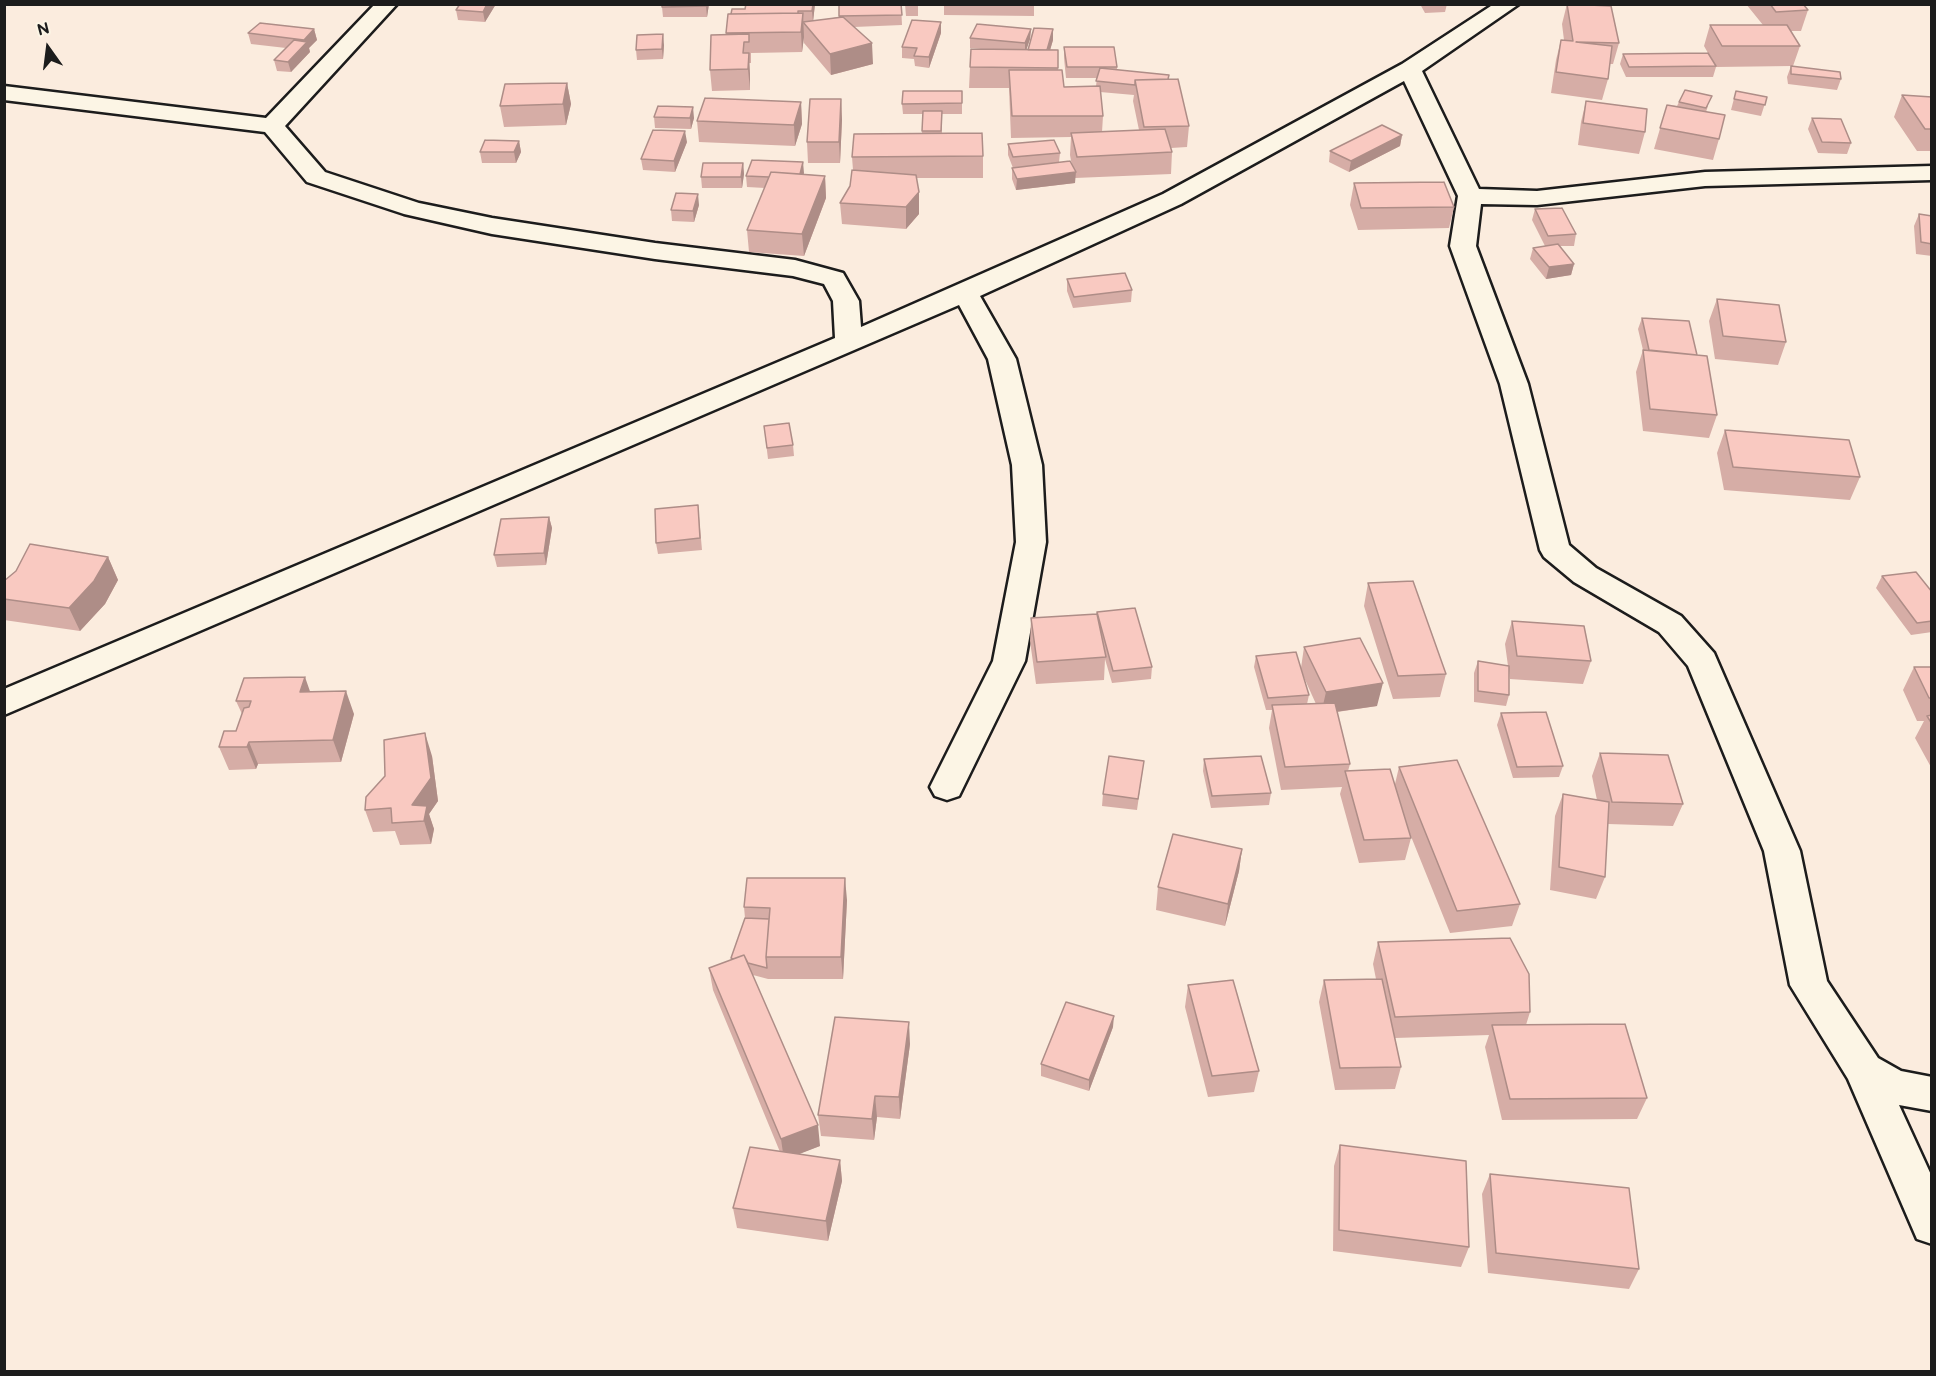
<!DOCTYPE html>
<style>
body{margin:0}
#map{position:relative;width:1936px;height:1376px;overflow:hidden;background:#fbecde;font-family:"Balsamiq Sans",sans-serif}
canvas{display:block}
.frame{position:absolute;inset:0;border:6px solid #1c1c1c;pointer-events:none}
.north{position:absolute;left:18px;top:18px;width:60px;height:60px;-webkit-text-stroke:4px #fcf5e5;paint-order:stroke;rotate:346deg;font-size:16px;font-weight:700;line-height:24px;text-align:center;color:#1c1c1c}
.north::after{content:'';display:block;margin:auto;width:21px;height:27px;background:#1c1c1c;clip-path:polygon(50% 0,100% 100%,50% 72%,0 100%)}
</style>
<div id="map">
<canvas width="1936" height="1376"></canvas>
<div class="frame"></div>
<div class="north">N</div>
</div>
<script>
const ctx = document.querySelector('canvas').getContext('2d');
ctx.lineJoin = 'round';
function toPath(rows) {
  const path = new Path2D();
  for (const r of rows) {
    path.moveTo(r[0], r[1]);
    for (let i = 2; i < r.length; i += 2) path.lineTo(r[i], r[i + 1]);
  }
  return path;
}
function trace(path, color, width, dash) {
  ctx.strokeStyle = color;
  ctx.lineWidth = width;
  ctx.lineCap = dash ? 'butt' : 'round';
  ctx.setLineDash(dash || []);
  ctx.stroke(path);
}
function fillPath(path, color) {
  ctx.fillStyle = color;
  ctx.fill(path, 'evenodd');
}
const minor = toPath([
 [375,4,397,4,285,126,325,172,419,203,492,218,655,243,795,260,843,273,859,301,861,327,1163,194,1402,64,1494,4,1519,4,1422,71,1479,189,1537,191,1705,172,1932,166,1932,180,1705,186,1537,205,1481,204,1476,246,1528,384,1569,545,1596,568,1681,616,1714,653,1800,851,1827,981,1878,1058,1901,1071,1932,1077,1932,1111,1899,1105,1932,1177,1932,1244,1917,1239,1848,1079,1790,985,1764,851,1688,666,1659,632,1574,582,1544,557,1540,550,1500,384,1450,246,1458,196,1404,81,1181,204,980,296,1016,359,1042,465,1046,542,1025,661,959,796,947,800,935,796,930,787,993,661,1016,542,1012,465,988,359,959,305,4,715,4,689,835,338,833,301,824,284,793,276,655,259,492,234,404,214,307,182,265,132,4,100,4,86,266,118,375,4]
]);
trace(minor, '#1c1c1c', 5);
fillPath(minor, '#fcf5e5');
fillPath(toPath([
 [460,4,496,4,485,22,458,20,456,10],
 [709,4,707,17,663,17,662,7],
 [746,4,815,4,813,21,839,17,901,4,902,25,854,27,873,64,831,75,804,43,804,37,802,52,751,53,751,63,749,63,750,90,712,91,710,70,726,35,731,14,745,9],
 [905,4,918,4,918,16,906,16],
 [944,4,1034,4,1034,16,944,15],
 [1420,4,1447,4,1445,12,1425,13],
 [1567,4,1619,43,1613,64,1610,64,1608,79,1602,100,1551,93,1556,60,1561,40,1564,40,1562,24],
 [1746,4,1803,4,1808,10,1801,31,1791,31,1800,46,1793,66,1841,79,1837,90,1788,84,1787,77,1791,66,1716,67,1713,77,1626,77,1620,64,1623,54,1708,53,1704,46,1710,25,1763,25],
 [314,29,317,40,309,48,310,52,291,72,277,71,274,60,286,48,251,44,248,33],
 [1031,29,1030,39,1026,50,1028,50,1053,29,1053,40,1050,50,1058,50,1058,70,1064,87,1096,86,1097,78,1066,78,1064,58,1064,47,1117,67,1117,70,1169,75,1169,79,1189,126,1187,147,1171,148,1172,152,1171,174,1075,178,1075,183,1016,190,1012,179,1012,168,1013,168,1008,155,1008,144,1060,153,1059,162,1072,166,1070,155,1071,137,1011,138,1009,88,969,88,970,67,981,49,970,48,970,38],
 [1100,92,1134,95,1133,101,1139,130,1102,132,1103,116],
 [941,33,929,68,915,66,914,59,902,58,902,47],
 [664,45,663,59,637,60,636,50],
 [567,83,571,104,566,125,504,127,500,106],
 [962,91,962,114,942,114,942,133,983,156,983,178,916,178,919,192,919,214,906,229,842,224,840,203,850,186,853,170,852,157,922,133,923,114,903,114,902,104],
 [1736,91,1767,97,1761,116,1731,110],
 [1902,95,1932,97,1932,151,1917,151,1894,117],
 [841,99,842,120,840,163,808,163,807,142],
 [1586,101,1645,132,1639,154,1578,145,1581,122],
 [801,102,802,124,795,146,699,142,697,121],
 [1679,102,1708,106,1706,112,1719,139,1713,160,1654,149,1667,105,1677,106],
 [654,117,694,118,691,129,655,128],
 [1812,118,1851,143,1847,154,1818,153,1808,129],
 [1402,135,1400,146,1349,172,1329,162,1330,151],
 [519,141,521,152,516,163,482,163,480,152],
 [687,142,675,172,643,170,641,159],
 [743,163,744,174,742,188,702,188,701,177],
 [804,173,803,174,825,176,826,198,804,256,749,252,747,230,765,188,747,187,746,176],
 [1354,183,1454,207,1449,228,1358,230,1350,205],
 [699,205,694,222,672,221,671,210],
 [1535,209,1576,234,1574,246,1559,246,1574,264,1571,275,1546,279,1530,259,1533,248,1545,246,1532,220],
 [1919,214,1932,216,1932,256,1916,254,1914,226],
 [1067,279,1132,290,1131,302,1073,308,1067,291],
 [1717,299,1786,342,1778,365,1715,359,1709,321],
 [1642,318,1697,355,1717,415,1709,438,1643,431,1636,372,1643,350,1638,329],
 [764,426,793,445,794,456,768,459],
 [1725,430,1860,477,1850,500,1724,490,1717,453],
 [698,505,702,550,658,554,656,543],
 [549,517,552,528,546,565,497,567,494,555],
 [108,557,118,580,105,604,80,631,4,620,4,581,16,571],
 [1882,576,1932,592,1932,632,1911,635,1876,588],
 [1368,583,1446,674,1440,697,1393,699,1364,606],
 [1097,612,1152,667,1151,679,1112,683,1105,659,1104,680,1036,684,1030,641,1031,618,1096,614],
 [1512,621,1591,661,1583,684,1510,679,1509,669,1509,695,1506,706,1474,702,1474,673,1478,661,1508,666,1505,644],
 [1304,647,1377,706,1337,712,1350,764,1348,771,1395,784,1399,767,1520,904,1512,926,1450,933,1408,829,1411,838,1405,860,1359,863,1340,794,1342,787,1281,790,1269,728,1272,710,1266,710,1254,667,1256,656,1301,668],
 [1302,673,1316,704,1307,704,1309,695],
 [1914,667,1932,667,1932,769,1915,738,1924,721,1917,721,1903,690],
 [310,692,354,714,341,762,258,764,256,769,229,770,219,747,236,731,242,714,236,701],
 [1501,713,1563,766,1559,777,1513,778,1497,725],
 [1600,753,1683,804,1673,826,1608,824,1605,877,1596,899,1550,890,1555,816,1563,794,1597,800,1592,776],
 [432,756,438,801,429,814,434,829,431,844,400,845,395,831,373,832,365,810],
 [1204,759,1271,793,1269,805,1211,808,1203,771],
 [1144,761,1137,810,1102,806,1103,794],
 [1242,849,1239,871,1225,926,1156,910,1158,887],
 [847,900,843,979,768,979,753,975,820,1146,798,1154,840,1160,842,1181,828,1241,737,1228,733,1208,780,1152,713,990,709,968,731,960,745,918,744,907],
 [1378,942,1530,1012,1526,1025,1647,1098,1637,1119,1502,1120,1485,1047,1489,1035,1395,1038,1401,1067,1395,1089,1335,1090,1319,1002,1324,980,1376,979,1373,964],
 [1188,985,1259,1071,1254,1092,1208,1097,1185,1007],
 [1113,1027,1089,1091,1041,1076,1041,1064],
 [910,1044,900,1119,877,1117,874,1140,821,1136,818,1115],
 [1340,1145,1469,1247,1461,1267,1333,1251,1334,1166],
 [1490,1174,1639,1269,1629,1289,1488,1273,1482,1194]
]), '#d6ada6');
fillPath(toPath([
 [487,4,496,4,485,22,483,12],
 [707,4,709,4,707,17,706,6],
 [813,4,815,4,813,22,812,11],
 [803,13,804,37,802,52,801,32],
 [941,22,941,33,929,68,929,57],
 [314,29,317,40,309,48,310,52,291,72,288,62,305,44,304,40],
 [1031,29,1030,39,1025,54,1025,43],
 [1053,29,1053,40,1046,64,1046,54],
 [663,34,664,45,663,59,662,49],
 [872,43,873,64,831,75,830,54],
 [749,53,750,74,750,90,748,69],
 [567,83,571,104,566,125,563,104],
 [841,99,842,120,840,163,839,142],
 [801,102,802,124,795,146,794,125],
 [693,107,694,118,691,129,690,118],
 [685,131,687,142,675,172,674,161],
 [1402,135,1400,146,1349,172,1351,161],
 [519,141,521,152,516,163,514,152],
 [803,162,804,173,799,190,798,179],
 [743,163,744,174,742,188,741,177],
 [1076,172,1075,183,1016,190,1017,179],
 [825,176,826,198,804,256,802,234],
 [919,192,919,214,906,229,906,207],
 [698,194,699,205,694,222,693,211],
 [1574,264,1571,275,1546,279,1549,267],
 [549,517,552,528,546,565,544,553],
 [108,557,118,580,105,604,80,631,69,608],
 [305,677,313,700,300,692],
 [1383,683,1377,706,1321,714,1326,692],
 [346,691,354,714,341,762,333,740],
 [425,733,432,756,438,801,429,814,434,829,431,844,424,821,412,805],
 [249,742,258,764,256,769,247,747],
 [1242,849,1239,871,1225,926,1228,904],
 [845,878,847,900,843,979,841,957],
 [1114,1016,1113,1027,1089,1091,1089,1080],
 [909,1022,910,1044,900,1119,899,1097],
 [875,1096,877,1117,874,1140,872,1119],
 [818,1125,820,1146,784,1160,781,1139],
 [840,1160,842,1181,828,1241,826,1221]
]), '#ae8d87');
const building = toPath([
 [460,4,487,4,483,12,456,10,460,4],
 [662,4,707,4,706,6,662,7,662,4],
 [746,4,813,4,812,11,798,11,798,13,731,14,732,9,745,9,746,4],
 [839,4,901,4,902,15,839,16,839,4],
 [944,4,1034,4,1034,5,944,4],
 [1567,4,1611,6,1619,43,1576,42,1612,46,1608,79,1556,72,1561,40,1573,41,1567,4],
 [1770,4,1803,4,1808,10,1776,12,1770,4],
 [803,13,801,32,726,33,728,14,803,13],
 [843,17,872,43,830,54,803,22,843,17],
 [912,20,941,22,929,57,914,56,917,48,902,47,912,20],
 [260,23,314,29,304,40,248,33,260,23],
 [977,24,1031,29,1025,43,970,38,977,24],
 [1710,25,1787,25,1800,46,1722,46,1710,25],
 [1034,28,1053,29,1047,50,1028,50,1034,28],
 [663,34,662,49,636,50,637,35,663,34],
 [749,34,749,42,744,42,743,53,749,53,748,69,710,70,711,35,749,34],
 [294,40,307,42,288,62,274,60,294,40],
 [1064,47,1114,47,1117,67,1067,67,1064,47],
 [971,49,1058,50,1058,68,970,67,971,49],
 [1708,53,1716,66,1629,67,1623,54,1708,53],
 [1791,66,1840,72,1841,79,1791,74,1791,66],
 [1100,68,1169,75,1168,79,1135,80,1135,85,1096,81,1100,68],
 [1009,70,1062,70,1064,87,1100,86,1103,116,1012,116,1009,70],
 [1178,79,1189,126,1144,127,1135,80,1178,79],
 [567,83,563,104,500,106,505,84,567,83],
 [1685,90,1712,96,1706,108,1679,102,1685,90],
 [903,91,962,91,962,103,902,104,903,91],
 [1736,91,1767,97,1765,105,1734,99,1736,91],
 [1902,95,1932,97,1932,129,1925,129,1902,95],
 [705,98,801,102,794,125,697,121,705,98],
 [810,99,841,99,839,142,807,142,810,99],
 [1586,101,1647,109,1645,132,1583,123,1586,101],
 [1667,105,1725,115,1719,139,1660,128,1667,105],
 [658,106,693,107,690,118,654,117,658,106],
 [923,111,942,111,941,131,922,131,923,111],
 [1812,118,1841,119,1851,143,1822,142,1812,118],
 [1382,125,1402,135,1351,161,1330,151,1382,125],
 [1165,129,1172,152,1077,157,1071,133,1165,129],
 [653,130,685,131,674,161,641,159,653,130],
 [982,133,983,156,852,157,854,134,982,133],
 [485,140,519,141,514,152,480,152,485,140],
 [1054,140,1060,153,1013,157,1008,144,1054,140],
 [752,160,803,162,800,174,771,172,769,177,746,176,752,160],
 [1070,161,1076,172,1017,179,1012,168,1070,161],
 [703,163,743,163,741,177,701,177,703,163],
 [852,170,916,175,919,192,906,207,840,203,850,186,852,170],
 [771,172,825,176,802,234,747,230,771,172],
 [1444,182,1454,207,1361,208,1354,183,1444,182],
 [676,193,698,194,693,211,671,210,676,193],
 [1562,208,1576,234,1548,236,1535,209,1562,208],
 [1919,214,1932,216,1932,244,1921,242,1919,214],
 [1558,244,1574,264,1549,267,1533,248,1558,244],
 [1125,273,1132,290,1074,297,1067,279,1125,273],
 [1717,299,1779,305,1786,342,1723,336,1717,299],
 [1642,318,1689,321,1697,355,1649,350,1642,318],
 [1643,350,1707,356,1717,415,1650,409,1643,350],
 [789,423,793,445,767,448,764,426,789,423],
 [1725,430,1849,440,1860,477,1733,467,1725,430],
 [698,505,700,538,656,543,655,509,698,505],
 [549,517,544,553,494,555,501,519,549,517],
 [30,544,108,557,94,581,69,608,4,599,4,581,16,571,30,544],
 [1916,572,1932,592,1932,621,1917,623,1882,576,1916,572],
 [1413,581,1446,674,1398,676,1368,583,1413,581],
 [1135,608,1152,667,1113,671,1097,612,1135,608],
 [1097,614,1106,657,1037,662,1031,618,1097,614],
 [1512,621,1584,626,1591,661,1517,656,1512,621],
 [1360,638,1383,683,1326,692,1304,647,1360,638],
 [1296,652,1309,695,1268,698,1256,656,1296,652],
 [1478,661,1509,666,1509,695,1478,691,1478,661],
 [1914,667,1932,667,1932,698,1929,698,1914,667],
 [305,677,300,692,346,691,333,740,249,742,247,747,219,747,224,731,236,731,244,708,249,707,251,701,236,701,244,678,305,677],
 [1335,703,1350,764,1285,767,1272,705,1335,703],
 [1546,712,1563,766,1517,767,1501,713,1546,712],
 [1932,715,1932,724,1927,716,1932,715],
 [425,733,431,778,412,805,427,806,424,821,392,823,391,808,365,810,366,797,385,776,384,740,425,733],
 [1600,753,1668,755,1683,804,1612,802,1600,753],
 [1109,756,1144,761,1138,799,1103,794,1109,756],
 [1261,756,1271,793,1212,796,1204,759,1261,756],
 [1457,760,1520,904,1457,911,1399,767,1457,760],
 [1390,769,1411,838,1364,840,1345,771,1390,769],
 [1563,794,1609,802,1605,877,1559,867,1563,794],
 [1173,834,1242,849,1228,904,1158,887,1173,834],
 [747,878,845,878,841,957,766,957,770,908,744,907,747,878],
 [745,918,769,919,766,957,767,968,748,963,744,955,733,959,731,958,745,918],
 [1510,938,1529,974,1530,1012,1395,1017,1378,942,1510,938],
 [744,955,818,1125,781,1139,709,968,744,955],
 [1382,979,1401,1067,1340,1068,1324,980,1382,979],
 [1233,980,1259,1071,1212,1076,1188,985,1233,980],
 [1066,1002,1114,1016,1089,1080,1041,1064,1066,1002],
 [835,1017,909,1022,899,1097,875,1096,872,1119,818,1115,835,1017],
 [1625,1024,1647,1098,1510,1099,1492,1025,1625,1024],
 [1340,1145,1466,1161,1469,1247,1339,1230,1340,1145],
 [750,1147,840,1160,826,1221,733,1208,750,1147],
 [1490,1174,1629,1188,1639,1269,1496,1253,1490,1174]
]);
fillPath(building, '#f9c9c1');
trace(building, '#ae8d87', 1.5);
</script>
